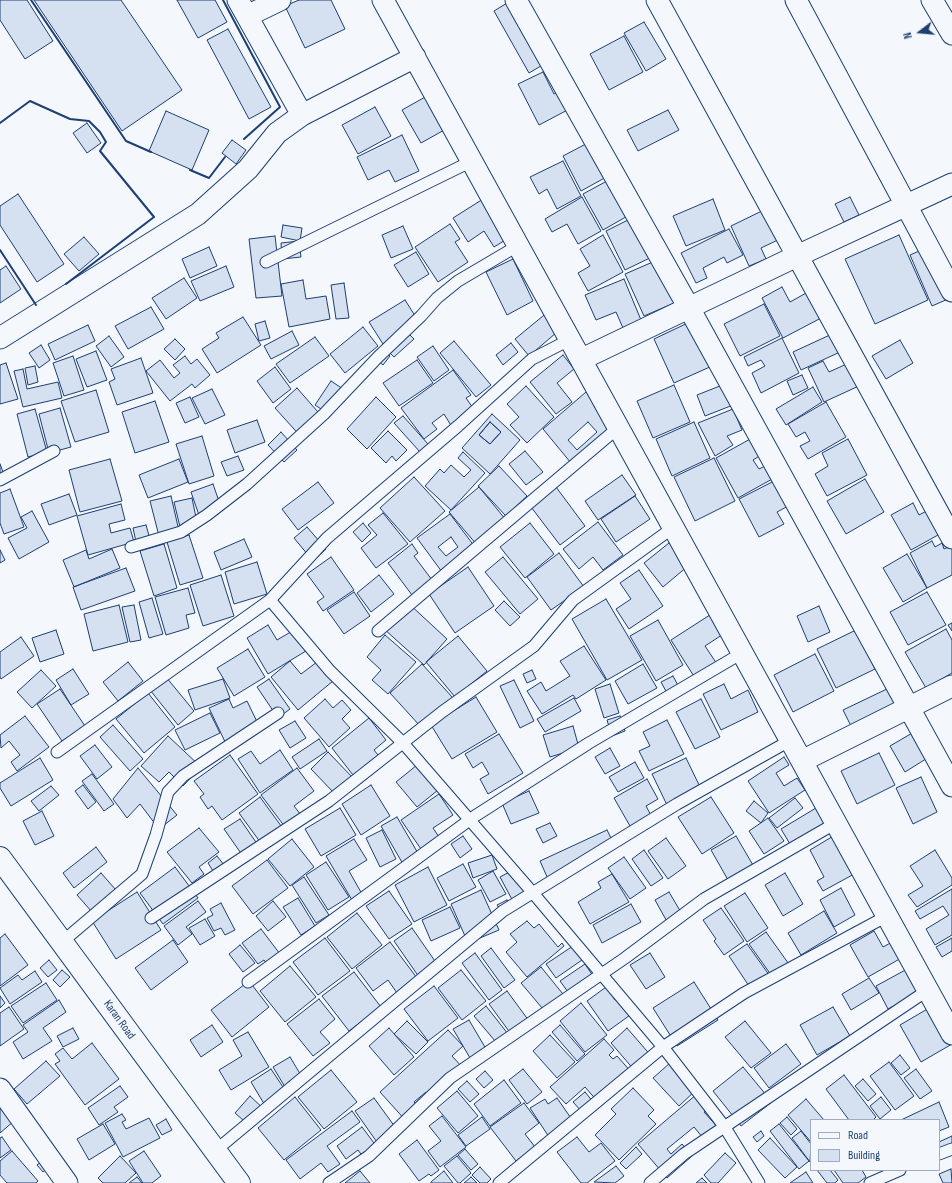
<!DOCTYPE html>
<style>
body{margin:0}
#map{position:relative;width:952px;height:1183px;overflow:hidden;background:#f4f7fb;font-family:"Sofia Sans Condensed",sans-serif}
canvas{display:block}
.legend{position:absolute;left:810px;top:1119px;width:130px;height:52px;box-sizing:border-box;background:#f4f7fb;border:1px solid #9eadc5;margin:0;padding:5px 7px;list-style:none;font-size:12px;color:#1d3f73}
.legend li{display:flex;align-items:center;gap:8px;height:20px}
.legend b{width:20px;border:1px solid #9eadc5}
.north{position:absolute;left:900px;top:12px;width:40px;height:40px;-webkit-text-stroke:3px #f4f7fb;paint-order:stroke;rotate:254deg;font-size:11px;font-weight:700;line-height:16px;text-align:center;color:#1d3f73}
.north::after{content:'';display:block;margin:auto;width:14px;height:18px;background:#1d3f73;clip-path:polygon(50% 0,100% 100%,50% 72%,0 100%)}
</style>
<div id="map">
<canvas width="952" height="1183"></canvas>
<ul class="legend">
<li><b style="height:5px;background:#f4f7fb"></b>Road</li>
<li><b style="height:11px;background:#d5e0f0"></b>Building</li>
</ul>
<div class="north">N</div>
</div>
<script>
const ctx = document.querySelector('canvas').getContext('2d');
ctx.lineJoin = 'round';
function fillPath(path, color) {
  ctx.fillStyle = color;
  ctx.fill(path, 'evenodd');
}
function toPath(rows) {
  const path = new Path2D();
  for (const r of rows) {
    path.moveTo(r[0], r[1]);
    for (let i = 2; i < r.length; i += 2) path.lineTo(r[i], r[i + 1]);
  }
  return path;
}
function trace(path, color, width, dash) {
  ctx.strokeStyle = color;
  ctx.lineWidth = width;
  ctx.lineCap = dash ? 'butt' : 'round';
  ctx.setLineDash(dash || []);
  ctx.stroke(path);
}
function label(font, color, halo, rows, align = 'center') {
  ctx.font = font + ' "Sofia Sans Condensed",sans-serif';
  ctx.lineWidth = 3;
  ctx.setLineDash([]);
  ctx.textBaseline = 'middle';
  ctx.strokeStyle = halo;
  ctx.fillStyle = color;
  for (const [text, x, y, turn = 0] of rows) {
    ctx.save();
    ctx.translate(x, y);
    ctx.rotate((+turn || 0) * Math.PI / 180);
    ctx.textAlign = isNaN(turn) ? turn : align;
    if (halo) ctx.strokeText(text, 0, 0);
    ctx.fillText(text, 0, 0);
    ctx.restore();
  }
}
const building = toPath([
 [0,0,27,0,53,41,25,59,0,20,0,0],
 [34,0,121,0,182,90,122,131,34,0],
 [177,0,215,0,227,22,198,38,177,0],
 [299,0,331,0,345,29,305,48,285,6,299,0],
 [512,0,551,60,529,73,494,11,512,0],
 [644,22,666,59,646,71,624,33,644,22],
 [228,29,271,107,249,119,207,40,228,29],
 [624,36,643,72,609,90,590,54,624,36],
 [543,72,554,94,568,87,577,105,539,125,518,84,543,72],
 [427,96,446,129,421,143,402,110,427,96],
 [375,107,391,136,358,154,342,125,375,107],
 [668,110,679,130,638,151,627,130,668,110],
 [166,111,209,130,192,170,149,151,166,111],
 [87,123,101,143,87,153,73,133,87,123],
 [402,135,419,171,395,182,389,170,368,180,357,157,402,135],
 [601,136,619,170,581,191,563,156,601,136],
 [232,140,246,150,236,164,222,153,232,140],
 [563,161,581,196,557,209,547,189,539,194,530,177,563,161],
 [618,175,638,210,603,230,583,194,618,175],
 [18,194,64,264,37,282,0,225,0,206,18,194],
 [491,194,515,234,494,247,484,231,468,242,453,218,491,194],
 [582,197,601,231,578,244,567,224,552,232,545,219,582,197],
 [850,197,859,215,844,222,835,204,850,197],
 [713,199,725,230,686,246,673,216,713,199],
 [768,208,782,238,761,248,766,259,749,266,731,226,768,208],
 [640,214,660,253,625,270,606,231,640,214],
 [450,224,460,239,455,242,468,262,438,282,415,247,450,224],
 [283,225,302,228,300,241,281,237,283,225],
 [403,226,413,249,391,258,382,235,403,226],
 [729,229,743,255,727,263,724,257,703,268,707,278,696,283,681,253,729,229],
 [603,235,623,272,588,291,578,273,590,266,580,249,603,235],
 [899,235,928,300,875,324,845,259,899,235],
 [275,236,282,296,256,298,249,239,275,236],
 [84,237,99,254,79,271,64,254,84,237],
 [299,241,301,257,282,259,281,243,299,241],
 [209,247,217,266,190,278,182,259,209,247],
 [926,248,948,299,932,306,910,255,926,248],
 [416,252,429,274,408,287,394,265,416,252],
 [662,258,681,300,644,316,625,274,662,258],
 [513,259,533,301,507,315,486,272,513,259],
 [6,266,21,289,0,303,0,270,6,266],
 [226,266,234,287,200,301,191,281,226,266],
 [184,278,197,298,166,319,152,298,184,278],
 [624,279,641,320,623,328,616,312,596,320,585,295,624,279],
 [303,280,306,299,326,296,330,319,289,327,281,284,303,280],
 [344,283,349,318,336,319,331,285,344,283],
 [782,287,790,302,808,292,821,318,783,338,762,298,782,287],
 [405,300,419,322,383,344,369,322,405,300],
 [764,304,780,336,740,356,724,324,764,304],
 [151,307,164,329,128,349,115,326,151,307],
 [549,311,563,327,529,356,515,339,549,311],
 [243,317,261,345,217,373,202,349,219,338,216,333,243,317],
 [265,321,270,338,259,341,255,324,265,321],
 [692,321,712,366,674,383,654,339,692,321],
 [88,325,95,341,55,360,48,344,88,325],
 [363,327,378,346,345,373,330,354,363,327],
 [292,331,299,345,271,359,264,346,292,331],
 [406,331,414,339,394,357,386,349,406,331],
 [832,334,840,352,801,370,793,352,832,334],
 [109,336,124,357,111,367,96,346,109,336],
 [315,337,329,356,290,383,276,364,315,337],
 [782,338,799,373,761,393,752,373,765,366,761,360,748,366,744,357,782,338],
 [175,339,185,349,175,360,164,349,175,339],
 [900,340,913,363,886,379,872,356,900,340],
 [454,341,491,385,476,397,440,353,454,341],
 [511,343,518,352,503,365,496,355,511,343],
 [41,345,50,360,39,368,29,353,41,345],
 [433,346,449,370,434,381,417,357,433,346],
 [382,349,390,356,383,365,375,358,382,349],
 [96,351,107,380,87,387,76,359,96,351],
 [563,355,574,369,557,383,572,402,556,414,530,382,563,355],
 [73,356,84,390,64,396,53,363,73,356],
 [185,356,191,364,197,359,210,375,195,388,192,384,170,401,146,371,160,360,174,378,180,373,173,365,185,356],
 [141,358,153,393,117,405,109,382,115,379,111,369,141,358],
 [417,360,433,383,399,406,383,383,417,360],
 [823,361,829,372,851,362,861,385,824,402,808,368,823,361],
 [6,363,18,399,0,404,0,365,6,363],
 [35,366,38,382,28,385,25,368,35,366],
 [275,367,291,389,273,403,257,381,275,367],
 [23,369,27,389,58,382,62,398,23,407,14,371,23,369],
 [453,370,471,395,466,398,475,411,452,427,444,414,432,423,437,429,424,439,401,408,453,370],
 [802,375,808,388,793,395,787,381,802,375],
 [331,381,343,389,327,413,315,405,331,381],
 [725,384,733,405,705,416,697,395,725,384],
 [674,385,690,422,653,438,637,401,674,385],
 [526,386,554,417,527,443,510,425,519,417,507,404,526,386],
 [593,386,611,432,571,463,543,429,593,386],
 [588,422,597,432,577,450,568,440,588,422],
 [813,387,822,402,786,425,776,409,813,387],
 [297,388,325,420,303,439,275,408,297,388],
 [212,389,225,415,205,424,192,398,212,389],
 [96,390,109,432,75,442,61,401,96,390],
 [190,397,199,417,185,423,176,403,190,397],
 [376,397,396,417,367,449,347,429,376,397],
 [155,401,169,442,135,453,122,412,155,401],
 [826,402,846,437,808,459,800,446,810,441,805,432,796,437,788,424,826,402],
 [60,408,71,447,49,453,39,414,60,408],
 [35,409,47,452,28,457,17,414,35,409],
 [733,409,742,430,727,436,733,445,715,456,698,423,733,409],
 [492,414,520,440,490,474,462,448,492,414],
 [490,422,501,432,490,444,479,435,490,422],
 [403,416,428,444,420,452,394,423,403,416],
 [257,420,265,442,235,453,227,430,257,420],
 [490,422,501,432,490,444,479,435,490,422],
 [694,422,710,458,672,476,656,439,694,422],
 [388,431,407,450,396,461,392,456,386,463,371,448,388,431],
 [281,432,297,450,284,462,268,445,281,432],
 [202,436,214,476,189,484,176,444,202,436],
 [752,438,761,455,753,460,759,469,767,465,774,478,738,498,716,458,752,438],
 [848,439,867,475,827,496,815,474,828,466,822,453,848,439],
 [525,451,543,472,526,485,509,464,525,451],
 [463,452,485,473,451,510,425,486,440,469,444,473,451,465,464,477,471,470,458,458,463,452],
 [238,456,244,470,227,476,221,462,238,456],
 [714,458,735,501,695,521,674,477,714,458],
 [110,459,122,501,80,512,69,470,110,459],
 [179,459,188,482,148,498,139,475,179,459],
 [0,464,3,472,0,473,0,464],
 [499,466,527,496,506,516,478,486,499,466],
 [622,475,636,495,598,520,585,501,622,475],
 [414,477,445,511,410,542,380,508,414,477],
 [865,479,884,512,846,534,827,501,865,479],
 [776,480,790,505,777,512,784,524,759,537,739,499,776,480],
 [318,482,334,503,298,530,282,509,318,482],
 [213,484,222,510,200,518,191,492,213,484],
 [479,487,506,520,477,545,449,512,479,487],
 [556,487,585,526,560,545,531,507,556,487],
 [10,489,24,527,4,534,0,523,0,493,10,489],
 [69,494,77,515,49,525,41,504,69,494],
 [171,496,179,531,159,536,150,501,171,496],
 [635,496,650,519,616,542,601,519,635,496],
 [192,498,198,527,181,531,174,502,192,498],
 [913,503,919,515,934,507,947,530,911,550,891,515,913,503],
 [121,504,125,520,109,524,111,533,130,528,134,542,88,555,77,516,121,504],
 [32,511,49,542,19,559,8,538,27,528,21,517,32,511],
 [383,513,408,544,376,568,361,548,377,535,368,525,383,513],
 [450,514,475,547,442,572,417,538,450,514],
 [451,537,458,547,446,556,438,547,451,537],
 [598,522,623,555,603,570,593,557,579,569,563,549,598,522],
 [363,523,371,533,362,542,353,532,363,523],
 [530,523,554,554,525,578,500,547,530,523],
 [146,525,150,539,136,542,133,528,146,525],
 [307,527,326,549,313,561,294,538,307,527],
 [189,535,203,578,180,585,167,542,189,535],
 [244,539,252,557,221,570,214,552,244,539],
 [932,541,935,547,942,543,944,549,952,545,952,575,927,588,910,553,932,541],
 [669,543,688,566,663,587,644,563,669,543],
 [164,544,177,588,154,596,140,551,164,544],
 [412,544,418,553,414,556,432,580,412,595,388,563,412,544],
 [112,549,120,568,74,587,63,560,86,550,89,559,112,549],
 [0,550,5,560,0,563,0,550],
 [559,553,584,587,551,610,527,577,559,553],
 [907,554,927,588,903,602,883,568,907,554],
 [331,557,354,590,323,611,317,602,324,597,307,574,331,557],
 [503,557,538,599,520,614,485,572,503,557],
 [257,562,267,594,234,604,225,572,257,562],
 [468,567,494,606,455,633,429,594,468,567],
 [126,568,135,591,81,610,73,587,126,568],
 [639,570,663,606,629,629,616,609,631,599,620,583,639,570],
 [221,575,234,616,203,626,190,585,221,575],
 [379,575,394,594,371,612,357,593,379,575],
 [188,588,195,613,186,615,189,628,166,635,155,597,188,588],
 [354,592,370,616,344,634,327,610,354,592],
 [927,592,946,625,908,645,890,612,927,592],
 [152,598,163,634,149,638,139,602,152,598],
 [606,599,642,660,607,680,572,619,606,599],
 [504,601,520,617,510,626,495,610,504,601],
 [407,602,447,639,424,665,383,628,407,602],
 [119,605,128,642,93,651,84,614,119,605],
 [134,605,141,640,130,642,122,607,134,605],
 [819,606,830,632,808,642,797,616,819,606],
 [716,611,728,631,705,646,717,664,695,678,671,640,716,611],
 [658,620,683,665,656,681,630,636,658,620],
 [952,623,952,631,948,625,952,623],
 [268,625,277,640,294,630,306,651,268,674,247,638,268,625],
 [946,629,952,640,952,673,926,688,905,652,946,629],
 [56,630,64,654,40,662,32,638,56,630],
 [856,630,875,669,836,688,817,649,856,630],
 [385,635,416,662,388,694,372,680,381,670,367,657,385,635],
 [458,636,487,671,455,697,426,662,458,636],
 [21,637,34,656,1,679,0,677,0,652,21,637],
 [584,646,606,680,576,699,573,695,542,714,527,691,541,682,546,691,570,676,560,661,584,646],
 [248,649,265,677,234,696,217,668,248,649],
 [815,654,834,691,793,712,774,675,815,654],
 [290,661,301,674,317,662,333,681,298,710,271,677,290,661],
 [128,662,143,681,118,701,103,682,128,662],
 [422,664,453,698,421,727,390,693,422,664],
 [643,664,657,688,628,704,615,681,643,664],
 [73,669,89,694,71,705,56,680,73,669],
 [41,670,56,686,32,708,17,692,41,670],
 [532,670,536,679,527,683,523,674,532,670],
 [673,676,680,689,668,695,661,682,673,676],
 [166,677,194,711,178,725,150,690,166,677],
 [223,679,230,698,195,710,188,690,223,679],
 [269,679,290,709,278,718,257,687,269,679],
 [514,680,534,721,520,728,500,686,514,680],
 [610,684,619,713,604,718,595,689,610,684],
 [724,684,731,699,748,690,758,712,721,730,703,694,724,684],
 [889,688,899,708,853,730,843,710,889,688],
 [60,689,85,726,62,741,37,704,60,689],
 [148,693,175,727,144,753,116,719,148,693],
 [476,697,497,732,452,759,431,725,476,697],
 [574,698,581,711,545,732,537,719,574,698],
 [229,699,233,708,247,701,261,730,227,746,209,708,229,699],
 [325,699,333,708,342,700,351,710,342,719,350,728,329,747,304,718,325,699],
 [701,699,720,737,695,749,676,712,701,699],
 [210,713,220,733,185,750,175,730,210,713],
 [25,716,49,747,17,771,11,762,20,755,9,741,1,748,0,735,25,716],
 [620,716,625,731,612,736,607,720,620,716],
 [369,718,386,740,374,750,385,764,360,784,332,748,369,718],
 [667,720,684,754,649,771,639,751,650,746,643,732,667,720],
 [295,721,306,738,290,748,279,730,295,721],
 [113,725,143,759,130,771,100,737,113,725],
 [573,726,579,748,550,757,543,735,573,726],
 [914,732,929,757,905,772,890,746,914,732],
 [499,734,523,773,488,794,480,779,489,774,482,762,473,768,465,754,499,734],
 [168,736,201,767,183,786,169,772,159,782,141,766,168,736],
 [319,739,327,751,300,769,292,757,319,739],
 [95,745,112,767,97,779,80,756,95,745],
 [610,748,620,766,605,774,595,757,610,748],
 [280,750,293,770,260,793,238,759,251,751,260,764,280,750],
 [328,752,355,780,335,794,311,769,328,752],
 [879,753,895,785,857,804,841,771,879,753],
 [230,755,258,794,222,820,212,806,208,809,200,797,204,794,194,781,230,755],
 [784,757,789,765,776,773,784,786,797,778,805,790,769,813,748,781,784,757],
 [40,758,53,780,11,806,0,788,0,783,40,758],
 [686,758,702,791,667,805,652,774,686,758],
 [635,762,644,778,618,792,609,777,635,762],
 [417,765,438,790,417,807,396,782,417,765],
 [138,768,177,815,159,829,140,804,127,818,113,799,138,768],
 [297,768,314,791,294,806,301,815,285,827,261,795,297,768],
 [92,774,114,804,104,811,82,781,92,774],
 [921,777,937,812,913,824,896,788,921,777],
 [647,779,658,799,646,806,654,821,634,833,614,798,647,779],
 [83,785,96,802,88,809,75,791,83,785],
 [371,785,390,816,361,835,342,804,371,785],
 [51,786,59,795,39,811,31,801,51,786],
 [529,791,539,813,511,824,502,803,529,791],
 [439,794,453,815,433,828,441,840,423,852,401,820,439,794],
 [260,797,284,830,263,846,239,813,260,797],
 [711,797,734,833,702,854,678,817,711,797],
 [795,798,803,808,777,828,769,818,795,798],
 [754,801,768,813,761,823,746,811,754,801],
 [340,808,356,835,321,856,305,829,340,808],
 [816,808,828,827,793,849,781,829,816,808],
 [42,811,54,836,35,845,23,821,42,811],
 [397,817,419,855,403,864,381,826,397,817],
 [768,818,784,841,764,854,749,831,768,818],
 [240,819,260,848,245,859,224,829,240,819],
 [550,823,557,836,543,843,536,829,550,823],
 [199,828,219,852,199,867,204,874,192,883,167,852,199,828],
 [382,830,396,859,380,867,366,838,382,830],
 [607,830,616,848,548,879,540,861,607,830],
 [835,835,856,873,823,891,817,881,824,877,810,850,835,835],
 [463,836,472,849,460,858,451,844,463,836],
 [736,836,757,872,732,887,711,850,736,836],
 [666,838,686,866,668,879,648,851,666,838],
 [292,839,314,867,290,886,268,859,292,839],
 [354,839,367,860,349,871,362,894,352,900,326,856,354,839],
 [96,847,107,862,74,888,63,873,96,847],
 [644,850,663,878,651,886,632,859,644,850],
 [935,850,952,878,952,885,917,907,908,895,923,886,910,866,935,850],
 [492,855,497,869,473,878,468,863,492,855],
 [217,856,224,865,213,871,208,863,217,856],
 [624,857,646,888,630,899,608,868,624,857],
 [267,860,288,888,253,914,232,886,267,860],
 [326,862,349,897,328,910,306,875,326,862],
 [463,864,476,887,449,901,437,878,463,864],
 [175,867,198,898,163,924,140,893,175,867],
 [428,867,447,905,414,922,395,885,428,867],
 [517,868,533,898,516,907,500,877,517,868],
 [493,871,506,894,490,902,478,880,493,871],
 [101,873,116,890,92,912,77,895,101,873],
 [785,873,803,904,783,916,765,885,785,873],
 [612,874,629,902,590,924,578,902,601,888,598,882,612,874],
 [304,877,329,915,316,923,292,885,304,877],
 [841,888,855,915,834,927,820,900,841,888],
 [952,889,952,935,935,945,926,929,949,915,943,906,920,919,915,911,952,889],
 [481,890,499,930,468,943,451,904,481,890],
 [389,891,412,924,389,939,366,906,389,891],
 [137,892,161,930,116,959,92,921,137,892],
 [669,892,685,919,670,927,655,900,669,892],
 [745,893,768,928,747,942,724,906,745,893],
 [298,898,315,926,301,935,283,907,298,898],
 [507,900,512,909,503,914,497,905,507,900],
 [198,901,206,912,186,927,192,934,178,945,164,926,198,901],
 [273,901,286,917,268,931,256,916,273,901],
 [221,903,235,930,225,935,221,928,214,931,207,918,213,915,210,909,221,903],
 [631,904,641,922,602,943,593,925,631,904],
 [450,907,460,928,431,941,422,920,450,907],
 [721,908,744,941,724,955,714,941,716,939,703,920,721,908],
 [824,911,837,933,801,955,788,933,824,911],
 [357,913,382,945,352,969,327,937,357,913],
 [205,919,215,936,200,945,189,928,205,919],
 [527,921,534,928,539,924,558,947,562,943,564,946,527,977,506,952,517,942,510,934,527,921],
 [412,928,437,964,419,977,394,941,412,928],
 [261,929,280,954,267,964,264,960,258,964,242,943,261,929],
 [874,931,883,947,894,941,903,957,868,977,850,945,874,931],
 [766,932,791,967,774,979,749,944,766,932],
 [5,934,28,965,0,986,0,938,5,934],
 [325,938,350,971,318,995,293,962,325,938],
 [952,938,952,951,942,957,936,947,952,938],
 [173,940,188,962,151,990,135,968,173,940],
 [390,942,417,978,397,993,388,980,373,991,356,968,390,942],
 [747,944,772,979,753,992,729,956,747,944],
 [240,945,255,963,243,972,229,954,240,945],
 [573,946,582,960,556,978,546,964,573,946],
 [491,948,515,980,504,988,481,956,491,948],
 [475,953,502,990,489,1000,462,963,475,953],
 [650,953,665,977,646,989,630,965,650,953],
 [49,960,57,970,48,977,40,968,49,960],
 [585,964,595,979,571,996,560,981,585,964],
 [290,966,316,997,285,1022,260,991,290,966],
 [541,967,567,999,548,1015,521,983,541,967],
 [909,968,922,991,888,1009,876,986,909,968],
 [62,970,70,977,60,987,53,980,62,970],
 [461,970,486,1001,462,1020,438,988,461,970],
 [35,971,42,982,10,1004,0,988,18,975,22,980,35,971],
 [354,972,381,1007,349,1031,322,996,354,972],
 [869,978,879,993,851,1010,842,994,869,978],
 [249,981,269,1007,232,1037,211,1010,249,981],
 [694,982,718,1020,677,1046,653,1008,694,982],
 [46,983,57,1000,23,1023,11,1006,46,983],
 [434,986,458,1018,428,1041,404,1009,434,986],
 [606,987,615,1000,621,996,633,1013,608,1031,587,1001,606,987],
 [507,991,532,1025,514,1038,489,1004,507,991],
 [0,996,5,1003,0,1008,0,996],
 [319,999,335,1019,320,1032,330,1043,313,1056,287,1024,319,999],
 [59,1000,66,1012,43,1028,52,1041,23,1059,13,1042,28,1032,23,1025,59,1000],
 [581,1003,607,1035,585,1052,560,1021,581,1003],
 [936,1004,952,1044,921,1062,900,1025,936,1004],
 [486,1006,512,1039,501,1048,474,1016,486,1006],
 [9,1007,24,1029,0,1046,0,1013,9,1007],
 [833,1007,850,1036,817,1055,800,1025,833,1007],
 [469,1020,489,1054,473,1063,453,1029,469,1020],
 [407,1021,428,1042,416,1054,394,1034,407,1021],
 [745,1021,771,1053,751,1068,725,1037,745,1021],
 [212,1025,223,1042,201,1057,190,1040,212,1025],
 [560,1025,585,1054,577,1061,552,1032,560,1025],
 [73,1028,79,1039,63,1047,57,1036,73,1028],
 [389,1028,414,1057,394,1075,369,1046,389,1028],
 [627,1028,653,1058,636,1072,611,1043,627,1028],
 [448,1030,463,1046,452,1056,464,1069,432,1099,426,1092,414,1102,421,1109,407,1122,380,1092,448,1030],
 [248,1032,269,1067,231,1090,219,1070,242,1056,233,1040,248,1032],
 [550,1035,575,1062,557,1078,533,1051,550,1035],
 [604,1039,614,1050,609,1055,613,1059,617,1056,633,1074,599,1103,585,1087,566,1104,550,1087,604,1039],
 [92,1043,119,1079,85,1105,55,1064,60,1061,55,1054,63,1048,72,1059,92,1043],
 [786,1044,801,1064,769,1088,754,1068,786,1044],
 [900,1055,910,1068,901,1075,891,1063,900,1055],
 [290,1057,305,1082,288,1092,273,1067,290,1057],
 [46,1061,60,1076,27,1104,14,1089,46,1061],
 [889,1062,914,1096,895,1110,870,1076,889,1062],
 [670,1063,696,1090,679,1106,653,1078,670,1063],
 [743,1067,772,1102,741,1126,713,1091,743,1067],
 [271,1069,287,1093,266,1107,251,1082,271,1069],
 [523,1069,542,1092,527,1104,509,1080,523,1069],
 [916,1069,932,1091,920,1099,904,1078,916,1069],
 [331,1070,357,1102,324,1129,298,1097,331,1070],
 [485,1071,493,1080,484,1088,476,1079,485,1071],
 [844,1075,876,1117,873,1120,849,1120,826,1089,844,1075],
 [863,1079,876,1094,868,1101,855,1086,863,1079],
 [504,1080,521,1103,490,1126,474,1104,504,1080],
 [467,1081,479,1094,470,1102,458,1089,467,1081],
 [120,1086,128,1097,114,1107,118,1112,99,1125,88,1108,120,1086],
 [633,1088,654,1110,648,1116,656,1124,619,1160,595,1135,616,1114,611,1109,633,1088],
 [457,1091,478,1116,458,1133,437,1108,457,1091],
 [585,1092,594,1103,583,1113,573,1102,585,1092],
 [697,1094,709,1108,704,1112,721,1131,707,1143,694,1127,667,1149,671,1154,682,1144,692,1156,667,1178,638,1144,697,1094],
 [250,1096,267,1112,252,1128,235,1113,250,1096],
 [295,1097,321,1130,284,1160,258,1128,295,1097],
 [881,1097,891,1110,880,1119,870,1106,881,1097],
 [374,1098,398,1131,379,1145,355,1111,374,1098],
 [557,1098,573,1121,549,1137,530,1108,545,1099,548,1104,557,1098],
 [806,1099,824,1120,811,1120,811,1142,788,1115,806,1099],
 [939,1102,949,1127,939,1131,939,1120,901,1120,939,1102],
 [0,1103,14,1121,0,1133,0,1103],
 [524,1103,539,1123,525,1134,535,1147,516,1161,490,1127,524,1103],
 [352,1111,360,1122,327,1146,340,1164,328,1172,321,1163,300,1179,286,1160,352,1111],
 [122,1114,126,1120,122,1122,126,1129,149,1118,160,1138,123,1157,105,1123,122,1114],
 [442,1116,466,1147,440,1167,428,1151,441,1141,429,1126,442,1116],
 [482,1117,490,1129,466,1146,458,1135,482,1117],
 [787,1117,797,1129,791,1135,780,1123,787,1117],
 [166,1119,172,1130,162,1135,156,1125,166,1119],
 [103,1124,115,1144,89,1160,77,1139,103,1124],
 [779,1124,809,1161,799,1169,770,1131,779,1124],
 [362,1127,377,1147,363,1157,358,1150,346,1159,337,1146,362,1127],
 [761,1131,764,1136,757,1142,753,1137,761,1131],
 [801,1131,811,1144,810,1162,792,1138,801,1131],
 [952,1136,952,1148,939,1154,939,1142,952,1136],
 [2,1137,11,1150,0,1158,0,1138,2,1137],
 [577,1137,589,1152,601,1143,615,1161,587,1183,581,1183,557,1152,577,1137],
 [770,1138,797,1167,785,1178,758,1150,770,1138],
 [417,1140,439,1170,431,1176,429,1174,419,1181,399,1154,417,1140],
 [636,1147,642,1154,626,1169,620,1163,636,1147],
 [465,1149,478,1164,471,1170,458,1155,465,1149],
 [12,1151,38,1181,36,1183,7,1183,0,1175,0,1161,12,1151],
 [144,1151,161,1176,152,1183,143,1183,129,1161,144,1151],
 [725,1153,736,1163,718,1183,711,1183,704,1175,725,1153],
 [120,1156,136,1173,125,1183,103,1183,98,1178,120,1156],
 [457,1156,471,1173,460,1183,458,1183,444,1166,457,1156],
 [41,1162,51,1165,43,1172,37,1165,41,1162],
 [616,1166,624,1176,615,1183,594,1182,616,1166],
 [480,1167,491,1179,487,1183,480,1183,472,1175,480,1167],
 [951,1169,952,1183,943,1183,939,1174,951,1169],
 [817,1170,830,1170,838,1180,835,1183,827,1183,817,1170],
 [834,1170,862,1170,866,1177,858,1183,843,1183,834,1170],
 [360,1171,370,1183,345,1183,360,1171],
 [444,1171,453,1183,431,1183,431,1182,444,1171],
 [806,1172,813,1183,790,1183,806,1172],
 [137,1177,142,1183,129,1183,137,1177],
 [471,1177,477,1183,464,1183,471,1177],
 [702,1178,707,1183,696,1183,702,1178]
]);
fillPath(building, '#d5e0f0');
trace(building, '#1d3f73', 1);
const service = toPath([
 [266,262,472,161],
 [0,480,54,451],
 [131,547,181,532,207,515,247,484,324,414,378,357,421,316,437,298,458,281,519,245],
 [270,600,330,671,403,743,533,893,663,1047,724,1126,759,1183],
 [378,631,619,427],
 [57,752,270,600,327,538,458,426,532,359,571,339],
 [151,918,329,801,442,712,534,646,573,600,674,527],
 [62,942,142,874,156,835,168,792,183,776,278,713],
 [248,982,475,816,589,743,742,653],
 [215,1151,503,911,677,804,791,740],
 [939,1154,952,1149],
 [329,1183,369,1156,450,1078,625,958,704,899,836,823],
 [499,1183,663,1047,744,993,887,916],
 [650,1183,684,1154,928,990],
 [870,1183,900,1170]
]);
const minor = toPath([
 [238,0,302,115],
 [383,0,952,1034],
 [516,0,689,308,952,786],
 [657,0,952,538],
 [796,0,952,291],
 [932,0,952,34],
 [247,16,280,0],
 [0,338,198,214,248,169,277,133,302,115,415,57],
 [582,359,797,256,952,184],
 [802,761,952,686],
 [0,1089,67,1183]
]);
const tertiary = toPath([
 [0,858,239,1183]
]);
trace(service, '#1d3f73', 13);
trace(minor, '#1d3f73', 23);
trace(tertiary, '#1d3f73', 24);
trace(service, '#f4f7fb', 11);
trace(minor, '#f4f7fb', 21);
trace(tertiary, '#f4f7fb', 22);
trace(toPath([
 [31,0,126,141,151,152],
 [223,0,280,107,244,139],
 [0,123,30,101,70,119,89,121,100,132,106,142,100,151,154,217,66,284],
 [190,170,209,178,225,157],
 [0,250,36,305]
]), '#1d3f73', 2);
label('12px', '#1d3f73', '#f4f7fb', [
 ["Karan Road",119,1020,54]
]);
</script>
